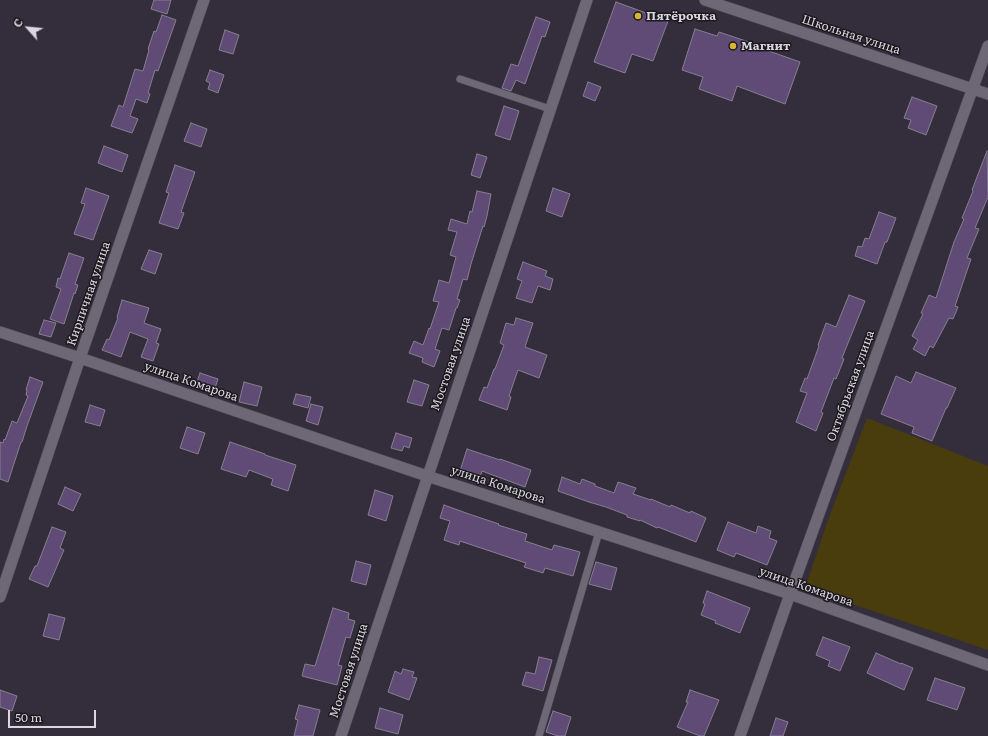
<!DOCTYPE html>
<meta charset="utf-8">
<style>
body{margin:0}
#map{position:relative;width:988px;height:736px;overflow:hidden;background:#342e3c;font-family:Literata,serif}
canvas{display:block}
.north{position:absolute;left:8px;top:8px;width:40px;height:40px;-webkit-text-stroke:3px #1b181e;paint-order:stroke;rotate:297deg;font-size:11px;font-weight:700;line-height:16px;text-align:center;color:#dad7df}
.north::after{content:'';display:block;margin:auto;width:14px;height:18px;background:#dad7df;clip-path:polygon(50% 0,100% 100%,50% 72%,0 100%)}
.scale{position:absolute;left:8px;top:710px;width:88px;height:18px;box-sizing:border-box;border:2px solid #dad7df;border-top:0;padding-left:5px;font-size:12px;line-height:14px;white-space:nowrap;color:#dad7df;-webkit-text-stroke:3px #1b181e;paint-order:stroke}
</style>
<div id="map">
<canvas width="988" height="736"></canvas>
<div class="north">С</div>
<div class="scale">50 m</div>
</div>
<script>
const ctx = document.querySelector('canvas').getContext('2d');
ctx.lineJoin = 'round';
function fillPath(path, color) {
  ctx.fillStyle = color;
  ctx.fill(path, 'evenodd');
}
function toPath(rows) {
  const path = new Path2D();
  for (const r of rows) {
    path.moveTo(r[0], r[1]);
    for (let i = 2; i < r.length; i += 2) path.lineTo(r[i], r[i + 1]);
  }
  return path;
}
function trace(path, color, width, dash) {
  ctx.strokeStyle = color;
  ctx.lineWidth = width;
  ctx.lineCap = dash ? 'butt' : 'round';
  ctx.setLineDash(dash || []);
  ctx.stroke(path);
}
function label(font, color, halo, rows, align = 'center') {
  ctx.font = font + ' Literata,serif';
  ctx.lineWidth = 3;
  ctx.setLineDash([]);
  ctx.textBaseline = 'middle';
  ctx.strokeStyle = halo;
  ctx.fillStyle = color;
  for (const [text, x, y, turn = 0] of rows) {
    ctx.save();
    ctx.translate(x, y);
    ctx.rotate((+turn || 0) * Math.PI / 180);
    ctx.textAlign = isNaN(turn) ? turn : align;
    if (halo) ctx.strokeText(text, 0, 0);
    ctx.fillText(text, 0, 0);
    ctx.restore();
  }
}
fillPath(toPath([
 [867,418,988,466,988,650,805,588,828,520]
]), '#493c0d');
const building = toPath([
 [154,0,171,0,167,14,151,9,154,0],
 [616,2,668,21,653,61,632,54,625,73,594,62,616,2],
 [162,15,176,20,158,71,155,70,148,93,150,94,147,103,136,99,130,116,138,119,132,133,111,126,119,105,123,107,135,69,143,71,149,50,148,49,154,31,156,32,162,15],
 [536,17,550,22,545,37,542,36,525,84,516,80,511,91,502,88,511,64,518,66,536,17],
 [695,29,717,36,719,32,752,43,752,45,800,62,785,104,737,86,732,101,699,89,703,77,682,70,695,29],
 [225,30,239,35,233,54,219,50,225,30],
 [210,70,224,75,218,93,208,89,210,83,206,81,210,70],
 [588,82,601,87,595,101,583,96,588,82],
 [912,97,937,106,926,135,908,128,911,120,904,118,912,97],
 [504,106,519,111,510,140,495,135,504,106],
 [191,123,207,129,201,147,184,141,191,123],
 [104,146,128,155,122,172,98,163,104,146],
 [987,151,988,197,975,228,979,229,967,258,971,259,955,306,958,307,953,319,949,318,933,348,930,346,925,356,913,349,918,340,912,336,923,314,921,313,929,295,936,298,954,242,964,219,962,218,973,191,972,190,987,151],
 [477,154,487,157,480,178,471,175,477,154],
 [175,165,195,172,181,212,184,213,178,229,159,223,169,193,166,192,175,165],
 [86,188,109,196,93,240,74,234,85,204,81,203,86,188],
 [553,188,570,194,562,217,546,211,553,188],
 [477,191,491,194,487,216,484,227,483,226,471,264,467,280,463,279,457,299,460,300,457,308,456,308,449,330,442,328,435,349,440,351,434,367,422,362,423,358,409,353,414,341,423,345,429,328,430,329,439,302,433,301,439,280,449,283,456,257,450,255,457,232,448,230,451,219,467,224,470,211,472,212,477,191],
 [879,212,896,218,887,242,885,242,877,264,855,256,858,246,862,247,865,238,869,239,879,212],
 [149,250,162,254,155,274,141,269,149,250],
 [69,253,84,258,75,284,78,285,75,294,74,293,64,324,50,319,61,289,56,287,58,278,60,279,69,253],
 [523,262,547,271,545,276,553,279,550,290,538,286,532,303,516,298,522,281,517,279,523,262],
 [849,295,865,301,842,358,844,359,836,379,834,378,821,412,823,413,816,431,796,422,807,393,800,391,805,378,807,379,819,346,818,345,826,323,836,327,849,295],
 [122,300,149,308,144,323,161,329,156,343,159,344,153,361,141,357,148,339,130,332,121,357,102,350,107,339,109,340,118,318,117,317,122,300],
 [516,318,533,323,525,347,547,355,539,378,518,370,509,396,511,397,507,410,479,400,484,387,487,388,494,369,495,369,504,345,500,343,506,323,514,325,516,318],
 [44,320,56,323,51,337,39,334,44,320],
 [916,372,956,388,947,408,946,408,932,441,912,433,914,427,881,414,896,376,911,383,916,372],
 [200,373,218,379,214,391,196,385,200,373],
 [30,377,43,382,27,426,22,442,21,442,8,482,0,479,0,442,3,443,4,439,5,440,12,421,17,423,28,396,26,395,27,390,26,390,30,377],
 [414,380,429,385,422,406,407,402,414,380],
 [244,382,262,387,257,406,239,402,244,382],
 [296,394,311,397,308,408,293,404,296,394],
 [311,404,323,407,318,425,306,421,311,404],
 [90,405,105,410,100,426,85,422,90,405],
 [187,427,205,433,198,454,180,448,187,427],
 [396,433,412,438,409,448,404,446,402,451,391,448,396,433],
 [230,442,265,454,265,455,296,465,288,491,271,485,273,479,249,470,246,477,221,469,230,442],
 [467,449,500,460,500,459,531,470,525,487,482,471,480,477,460,471,467,449],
 [562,477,580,484,582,479,595,484,595,486,614,493,618,482,636,488,633,494,651,500,651,499,670,507,671,505,690,513,691,511,706,518,696,542,658,527,657,528,640,520,640,521,627,517,627,515,606,507,589,502,558,491,562,477],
 [65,487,81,494,73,511,58,504,65,487],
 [375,490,393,496,386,521,368,515,375,490],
 [444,505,469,514,499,524,498,525,527,534,525,541,552,550,554,545,580,552,573,576,545,568,543,573,524,567,526,563,460,541,459,545,444,540,450,521,440,518,444,505],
 [728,522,756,533,758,526,771,531,769,538,777,541,767,565,736,553,734,557,717,550,728,522],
 [52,527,66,532,60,548,64,550,48,587,29,579,35,566,37,566,52,527],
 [356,561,371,565,366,585,351,581,356,561],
 [596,562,617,568,611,590,589,584,596,562],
 [707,591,750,608,740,633,715,623,716,621,701,615,705,604,703,603,707,591],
 [333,608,349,613,348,619,355,621,350,638,346,637,338,665,342,666,337,685,302,676,305,664,315,666,333,608],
 [49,614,65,618,59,640,43,636,49,614],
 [823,637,850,647,840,671,828,666,830,661,816,655,823,637],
 [876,653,901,664,901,663,913,668,904,690,867,673,876,653],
 [539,657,552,660,543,691,522,685,526,672,535,674,539,657],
 [403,669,414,672,412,677,417,678,409,700,388,692,395,671,401,674,403,669],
 [935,678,965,688,957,710,927,700,935,678],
 [0,690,17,696,12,711,0,707,0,690],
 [690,690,719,700,704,736,700,736,677,727,688,702,686,702,690,690],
 [299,705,320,710,313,736,294,736,298,720,295,719,299,705],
 [380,708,403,715,398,734,375,728,380,708],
 [553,711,571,717,565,736,558,736,546,732,553,711],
 [776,718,788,722,783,736,770,736,776,718]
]);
fillPath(building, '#5f4b76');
trace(building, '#867f8f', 1);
const service = toPath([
 [460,79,550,109],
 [539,736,599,532]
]);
const minor = toPath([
 [0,332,80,358,427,476,790,594,988,665],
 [0,597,80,358,204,0],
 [740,736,790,594,988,46]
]);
const tertiary = toPath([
 [705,0,988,94],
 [341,736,587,0]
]);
trace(service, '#514c58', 8);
trace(minor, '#514c58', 12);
trace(tertiary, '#514c58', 12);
trace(service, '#6d6776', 7);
trace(minor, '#6d6776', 11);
trace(tertiary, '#6d6776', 11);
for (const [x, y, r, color] of [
 [638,16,4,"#d7b434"],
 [733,46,4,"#d7b434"]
]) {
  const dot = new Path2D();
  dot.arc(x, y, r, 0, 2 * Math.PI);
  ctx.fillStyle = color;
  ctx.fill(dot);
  trace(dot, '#1b181e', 1.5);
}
label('bold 12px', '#dad7df', '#1b181e', [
 ["Пятёрочка",646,16],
 ["Магнит",741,46]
], 'left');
label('12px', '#dad7df', '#1b181e', [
 ["Школьная улица",851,35,18],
 ["Кирпичная улица",89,294,-71],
 ["Мостовая улица",451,364,-71],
 ["улица Комарова",191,382,19],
 ["Октябрьская улица",851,386,-70],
 ["улица Комарова",498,485,18],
 ["улица Комарова",806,587,19],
 ["Мостовая улица",349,671,-72]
]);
</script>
